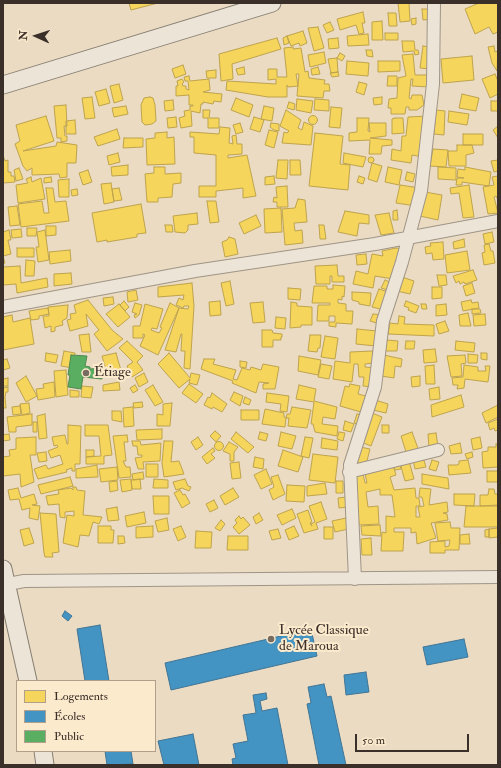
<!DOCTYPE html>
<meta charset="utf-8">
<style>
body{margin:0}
#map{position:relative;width:501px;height:768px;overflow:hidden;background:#eadbc2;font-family:"IM FELL Double Pica",serif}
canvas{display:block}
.frame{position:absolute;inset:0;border:4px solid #3b2f29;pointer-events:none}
.legend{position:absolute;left:16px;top:680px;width:140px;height:72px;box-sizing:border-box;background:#fceacd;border:1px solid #af9f8b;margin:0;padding:5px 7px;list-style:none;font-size:12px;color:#3b2f29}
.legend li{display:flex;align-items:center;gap:8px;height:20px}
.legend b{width:20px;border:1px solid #af9f8b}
.north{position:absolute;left:16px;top:16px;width:40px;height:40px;-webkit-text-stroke:3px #fceacd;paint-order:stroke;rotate:273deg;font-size:11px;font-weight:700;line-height:16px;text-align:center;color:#3b2f29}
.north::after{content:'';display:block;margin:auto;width:14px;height:18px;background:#3b2f29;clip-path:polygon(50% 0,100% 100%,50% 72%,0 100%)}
.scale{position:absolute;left:355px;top:734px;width:114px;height:18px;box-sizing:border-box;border:2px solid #3b2f29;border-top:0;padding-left:5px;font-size:12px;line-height:14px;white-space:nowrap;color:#3b2f29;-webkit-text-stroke:3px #fceacd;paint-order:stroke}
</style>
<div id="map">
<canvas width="501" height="768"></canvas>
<div class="frame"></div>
<ul class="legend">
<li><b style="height:11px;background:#f6d55c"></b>Logements</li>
<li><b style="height:11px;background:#4393c3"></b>Écoles</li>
<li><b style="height:11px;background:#5aae61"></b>Public</li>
</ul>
<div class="north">N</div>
<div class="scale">50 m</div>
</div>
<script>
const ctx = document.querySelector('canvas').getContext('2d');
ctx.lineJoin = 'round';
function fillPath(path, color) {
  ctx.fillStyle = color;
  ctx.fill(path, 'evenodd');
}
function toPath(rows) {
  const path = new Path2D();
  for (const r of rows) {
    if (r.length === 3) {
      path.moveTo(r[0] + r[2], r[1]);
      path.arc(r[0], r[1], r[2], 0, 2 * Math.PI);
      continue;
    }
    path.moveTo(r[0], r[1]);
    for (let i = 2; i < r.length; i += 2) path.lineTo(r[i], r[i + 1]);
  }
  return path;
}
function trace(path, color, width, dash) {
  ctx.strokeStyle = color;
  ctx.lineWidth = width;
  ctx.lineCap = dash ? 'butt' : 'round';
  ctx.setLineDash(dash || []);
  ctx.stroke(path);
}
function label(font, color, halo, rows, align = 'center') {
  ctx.font = font + ' "IM FELL Double Pica",serif';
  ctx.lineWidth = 4;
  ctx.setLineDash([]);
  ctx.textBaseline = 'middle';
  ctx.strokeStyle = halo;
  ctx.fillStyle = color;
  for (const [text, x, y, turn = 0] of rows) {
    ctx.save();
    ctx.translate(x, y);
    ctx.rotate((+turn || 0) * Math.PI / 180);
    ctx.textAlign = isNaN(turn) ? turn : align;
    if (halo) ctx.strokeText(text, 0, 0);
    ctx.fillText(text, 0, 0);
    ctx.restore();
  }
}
const homes = toPath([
 [129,3,158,3,131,10,129,3],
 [398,3,409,3,410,21,400,22,398,3],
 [479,3,498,3,498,32,493,34,489,27,475,34,465,9,479,3],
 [422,9,432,9,433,19,423,20,422,9],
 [363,12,365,23,362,23,364,33,359,34,356,25,340,30,337,19,363,12],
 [388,13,396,13,397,26,389,26,388,13],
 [416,18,416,24,412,25,411,19,416,18],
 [382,21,383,40,372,40,372,22,382,21],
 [330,22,334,30,327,33,323,25,330,22],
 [318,27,324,48,314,51,308,28,318,27],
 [303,31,307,43,300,46,299,43,291,46,287,36,303,31],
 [385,33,398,33,398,40,385,40,385,33],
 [368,34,369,45,348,46,347,36,368,34],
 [287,36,289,43,284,45,283,38,287,36],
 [277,38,281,49,232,64,233,79,221,81,219,54,277,38],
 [338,38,339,48,329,49,328,39,338,38],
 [402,41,414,41,415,50,418,50,419,54,415,55,414,51,403,52,402,41],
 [423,46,430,47,430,69,420,68,423,46],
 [494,46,495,52,498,51,498,49,497,71,492,63,488,47,494,46],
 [293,47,293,49,301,48,305,72,308,71,309,78,325,80,324,84,329,84,330,91,324,91,323,98,297,96,299,74,296,74,298,86,288,87,287,85,287,97,268,97,226,90,227,81,276,84,276,79,268,80,268,69,277,69,277,77,287,77,284,48,293,47],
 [366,50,372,50,373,57,367,56,366,50],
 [324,52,326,63,310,67,308,55,324,52],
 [340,53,345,56,342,61,337,58,340,53],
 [413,54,415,75,432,75,430,87,412,86,413,79,411,79,409,98,411,99,412,95,422,95,424,105,417,110,409,110,409,107,406,107,405,114,391,114,391,108,388,108,389,99,397,98,398,78,406,76,402,55,413,54],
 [472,56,474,80,443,83,441,59,472,56],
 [337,58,338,72,331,73,328,59,337,58],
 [347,61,369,63,368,76,346,74,347,61],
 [378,61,400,61,400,71,378,72,378,61],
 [183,65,186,74,175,78,172,69,183,65],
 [244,67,245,74,238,75,236,69,244,67],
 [318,67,320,74,312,75,311,69,318,67],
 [216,70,216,78,207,78,206,71,216,70],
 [338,72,339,76,332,77,330,73,338,72],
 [495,74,498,81,498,94,490,98,482,79,495,74],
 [189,76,190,81,209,79,210,90,203,92,222,94,221,102,214,101,213,104,203,102,203,104,201,104,200,113,191,111,192,126,181,128,179,118,185,116,184,111,190,110,190,106,193,106,193,105,189,105,189,95,176,96,176,86,178,86,177,81,182,79,184,82,182,84,183,86,186,86,186,89,189,90,188,81,185,81,184,77,189,76],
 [388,76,397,76,397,86,387,86,388,76],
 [359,82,367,84,364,95,356,92,359,82],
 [119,84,123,100,114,103,110,86,119,84],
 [106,89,110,103,99,106,95,92,106,89],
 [462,94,479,98,476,111,459,108,462,94],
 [92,97,95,118,85,119,82,98,92,97],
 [150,97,153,98,155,105,156,121,152,124,145,125,142,122,141,105,144,98,150,97],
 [382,97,382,104,374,105,373,98,382,97],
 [236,98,253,105,249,117,231,110,236,98],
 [297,99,313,101,311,113,296,110,297,99],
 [315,99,329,100,329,111,314,110,315,99],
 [173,100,174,110,165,111,164,101,173,100],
 [491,101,498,101,498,111,491,111,491,101],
 [289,102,295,104,294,110,287,108,289,102],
 [66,105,67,126,64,126,65,136,67,136,67,141,61,142,61,138,57,138,54,106,66,105],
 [126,106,128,114,114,117,112,108,126,106],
 [264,106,274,108,272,121,261,119,264,106],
 [331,107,342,108,340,128,329,127,331,107],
 [203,110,210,110,209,118,219,118,219,128,208,128,208,118,203,118,203,110],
 [286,110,301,120,298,128,302,130,304,122,313,126,311,145,282,143,284,132,287,133,289,131,280,126,286,110],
 [436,110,445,111,444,135,434,134,436,110],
 [449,111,469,114,467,125,448,122,449,111],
 [313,120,4.5],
 [46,116,54,141,23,151,56,146,57,142,77,145,76,163,67,163,67,177,60,178,59,174,32,175,32,168,27,171,23,166,15,144,20,141,16,125,46,116],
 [429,116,423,157,412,155,411,163,391,160,392,149,401,151,402,136,406,136,408,117,429,116],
 [176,117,177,127,168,128,167,118,176,117],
 [254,117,264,120,260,132,250,129,254,117],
 [357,118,369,118,368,131,370,132,369,123,386,123,386,136,370,138,392,140,392,145,382,146,381,154,369,154,370,140,349,141,349,133,357,132,357,118],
 [395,118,403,118,404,133,392,134,392,119,395,118],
 [75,120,76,134,66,134,66,121,75,120],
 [240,123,243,132,236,134,233,125,240,123],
 [271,123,279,124,279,131,274,130,270,127,271,123],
 [498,126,498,138,493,130,498,126],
 [220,127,230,128,229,143,233,144,232,136,236,135,237,144,242,144,242,154,228,155,228,158,247,155,256,196,243,198,243,188,216,191,216,197,199,197,199,186,216,186,216,155,194,153,194,137,190,137,190,132,219,134,220,127],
 [117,129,120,139,98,146,94,137,117,129],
 [269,130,278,132,274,148,265,145,269,130],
 [167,132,167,138,174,137,175,164,147,165,146,139,155,138,155,133,167,132],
 [315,133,343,136,340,164,350,165,348,190,309,186,315,133],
 [463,134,483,134,483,145,463,145,463,134],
 [124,138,143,138,143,147,123,148,124,138],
 [457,145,472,145,474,153,466,155,466,166,449,166,448,151,457,151,457,145],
 [433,149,448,150,446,167,430,166,433,149],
 [118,153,120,162,109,165,107,156,118,153],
 [344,153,366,157,363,167,343,163,344,153],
 [3,155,5,161,8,160,8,172,11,172,11,176,14,176,15,182,3,183,3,155],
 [371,160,3],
 [278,160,288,160,287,179,276,178,278,160],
 [290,160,300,160,301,175,290,175,290,160],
 [498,160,498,171,494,172,491,161,498,160],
 [372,163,382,166,377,182,368,179,372,163],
 [128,165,128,175,112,176,111,167,128,165],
 [154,167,165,167,165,174,181,173,181,183,173,184,172,197,158,198,158,202,147,202,145,174,154,173,154,167],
 [388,167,402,170,399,185,385,182,388,167],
 [438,167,456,168,456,180,438,179,438,167],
 [465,167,491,172,489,186,462,182,462,185,456,185,457,178,464,178,457,177,458,169,465,170,465,167],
 [19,168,23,179,16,181,14,170,19,168],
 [88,170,92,182,83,185,79,173,88,170],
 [407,172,415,174,413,182,405,180,407,172],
 [274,176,275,184,265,185,265,177,274,176],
 [359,176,365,178,363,184,357,182,359,176],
 [498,176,498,200,496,196,494,197,498,213,488,214,483,187,494,185,492,177,498,176],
 [31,177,32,182,41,178,45,199,18,203,16,185,28,183,26,179,31,177],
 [51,177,52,182,44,183,44,178,51,177],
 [69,179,69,197,59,197,58,180,69,179],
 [111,183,114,202,104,204,101,184,111,183],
 [400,185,420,188,416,206,396,203,400,185],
 [469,185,474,217,463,218,459,193,451,194,450,188,469,185],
 [287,186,288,207,277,207,277,202,273,202,274,197,277,198,276,187,287,186],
 [46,188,53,188,55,202,66,201,69,221,21,227,18,204,42,201,44,213,49,213,46,188],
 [119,188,122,200,114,201,112,189,119,188],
 [77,189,78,195,72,196,71,190,77,189],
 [425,192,442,195,438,220,420,216,425,192],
 [298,199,305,200,307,222,294,223,295,231,302,230,303,243,285,245,282,209,295,208,298,199],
 [207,201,216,201,219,222,210,223,207,201],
 [141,204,146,233,137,234,137,237,107,242,107,240,97,242,92,213,141,204],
 [17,206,20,225,10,226,8,207,17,206],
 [281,208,282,232,265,233,264,209,281,208],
 [397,210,398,220,393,220,393,211,397,210],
 [345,211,369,215,369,224,359,223,357,236,338,232,345,211],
 [197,213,198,224,188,225,188,230,185,233,175,232,173,216,197,213],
 [389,213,394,233,381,235,375,215,389,213],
 [256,215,261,226,244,234,239,223,256,215],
 [165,225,172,225,173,232,166,232,165,225],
 [319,225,324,225,326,239,320,239,319,225],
 [46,226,56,226,56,235,46,236,46,226],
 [27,228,37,228,36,236,27,236,27,228],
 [21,229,22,237,12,238,11,230,21,229],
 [9,230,11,240,8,240,11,254,3,256,5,263,3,264,3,232,9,230],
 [45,230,49,260,38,262,36,247,39,247,37,232,45,230],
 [492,232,494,242,485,244,483,234,492,232],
 [229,237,235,239,238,254,225,257,222,242,227,240,229,237],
 [464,239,465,247,454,249,453,242,464,239],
 [443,242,444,259,433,260,432,253,426,254,425,247,431,246,430,243,443,242],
 [489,244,491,251,493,251,495,263,484,265,482,253,485,252,484,245,489,244],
 [17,248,34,248,34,257,17,257,17,248],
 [396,248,403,249,393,279,375,276,373,288,353,284,356,271,368,274,372,254,383,256,382,251,396,248],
 [70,250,71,261,50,264,49,252,70,250],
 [467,251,470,270,447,273,445,255,467,251],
 [366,254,367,264,357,265,356,255,366,254],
 [26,260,35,261,34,276,25,276,26,260],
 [337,265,338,276,344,276,344,282,332,282,332,276,330,276,330,284,316,284,315,266,337,265],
 [20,266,21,283,47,278,48,287,17,293,16,284,3,285,3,267,20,266],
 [473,270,477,280,465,284,464,282,460,284,459,281,456,283,453,276,473,270],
 [71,273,72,284,54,286,54,274,71,273],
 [437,275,446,275,447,285,439,286,437,275],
 [402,277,414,281,410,294,397,291,402,277],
 [385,280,394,284,391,291,381,288,385,280],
 [230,281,234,304,226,306,221,283,230,281],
 [192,283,194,306,190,369,184,368,185,351,181,351,182,334,181,334,176,352,165,350,179,308,188,309,189,306,184,306,183,308,176,305,179,298,183,300,184,295,158,297,158,287,192,283],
 [472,283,475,293,466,296,463,286,472,283],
 [333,285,345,286,344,297,342,296,342,300,338,299,338,303,346,304,346,311,353,311,352,324,336,323,336,327,329,326,329,322,335,322,335,316,329,316,329,321,317,321,318,305,330,305,330,303,312,303,314,286,327,286,327,289,333,289,333,285],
 [432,287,442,287,442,298,432,299,432,287],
 [288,288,301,289,300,300,288,299,288,288],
 [379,289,388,292,384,310,372,307,379,289],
 [136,290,138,300,128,302,127,292,136,290],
 [352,292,371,293,370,306,359,304,359,302,352,300,352,292],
 [113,297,114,304,104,306,103,298,113,297],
 [88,300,112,330,123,339,107,351,94,334,99,330,86,314,88,326,70,331,67,320,71,319,70,314,76,313,74,305,88,300],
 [471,300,472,303,478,302,479,308,463,311,461,302,471,300],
 [124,301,129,307,125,311,120,305,124,301],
 [220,301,221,315,210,316,209,302,220,301],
 [406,301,419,306,416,313,408,310,409,308,404,306,406,301],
 [263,302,265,322,253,323,250,303,263,302],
 [291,302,297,303,297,306,312,307,312,325,301,325,301,327,290,328,291,302],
 [135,303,142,305,139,315,135,318,134,315,137,314,132,312,135,303],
 [170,303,179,308,158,355,140,346,145,335,143,334,143,338,133,338,133,326,140,326,145,304,163,309,157,329,152,328,151,330,159,333,162,328,160,327,170,303],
 [119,304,130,317,118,327,106,314,119,304],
 [421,304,426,304,427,309,422,309,421,304],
 [446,304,447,315,436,316,436,305,446,304],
 [68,305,67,318,62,321,63,325,55,327,55,331,51,332,51,326,45,328,43,316,49,316,48,307,68,305],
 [48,308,49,314,39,316,39,319,31,320,29,311,48,308],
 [472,309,480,309,481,313,472,314,472,309],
 [468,313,471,326,460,326,459,315,468,313],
 [373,314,383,315,380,324,370,321,373,314],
 [485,314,486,325,474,326,473,315,485,314],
 [12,315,13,322,30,318,34,344,3,350,3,317,12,315],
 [399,316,405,317,404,324,434,325,434,336,388,334,390,323,398,324,399,316],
 [276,317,286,318,285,329,275,328,276,317],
 [445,321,449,331,439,334,436,324,445,321],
 [357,329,377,331,376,346,356,344,357,329],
 [262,330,272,330,273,333,282,334,282,337,281,337,281,340,273,340,273,347,262,347,262,330],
 [89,334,91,352,82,352,79,335,89,334],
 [310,335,321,335,320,348,318,348,317,352,308,351,310,335],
 [325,336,338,338,335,359,321,357,325,336],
 [387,340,398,341,397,351,385,351,387,340],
 [127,341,143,356,137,362,143,370,132,377,127,366,133,362,119,348,127,341],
 [406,341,415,341,414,349,405,349,406,341],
 [456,341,475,343,474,352,455,350,456,341],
 [435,349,437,362,424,363,423,350,435,349],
 [64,351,75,353,73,368,61,366,64,351],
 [373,351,373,363,365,364,365,367,376,368,374,387,363,386,364,377,359,377,358,364,354,364,352,382,333,379,335,361,350,363,350,352,373,351],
 [46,353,58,355,56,363,45,361,46,353],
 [116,353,122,374,108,377,102,356,116,353],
 [169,353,190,378,191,373,200,375,197,385,189,383,190,379,179,388,158,364,169,353],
 [481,353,487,353,487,360,481,359,481,353],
 [468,354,478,355,477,363,468,363,468,354],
 [384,355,402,359,401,367,395,366,394,378,381,376,384,355],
 [465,355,466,363,461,364,462,376,451,377,447,356,465,355],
 [299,356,321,360,318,375,298,371,299,356],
 [7,359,10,368,3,370,3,360,7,359],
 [204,359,215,359,213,364,236,370,233,379,237,380,242,368,250,370,251,367,261,370,263,364,279,367,275,389,263,389,263,384,269,383,259,382,256,393,232,383,233,381,201,369,204,359],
 [240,361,247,362,246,368,240,367,240,361],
 [321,364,332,366,329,379,318,377,321,364],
 [434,365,435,384,426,384,425,366,434,365],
 [464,365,478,367,478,371,486,371,485,366,490,366,488,382,465,379,464,388,457,389,458,385,453,385,452,378,463,377,464,365],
 [66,370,68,395,56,397,54,371,66,370],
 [144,373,148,382,139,387,135,378,144,373],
 [26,376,37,396,26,402,16,383,26,376],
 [420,376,420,386,412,387,411,377,420,376],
 [8,378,8,386,3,386,3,379,8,378],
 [54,382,55,397,38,400,36,389,44,388,43,384,54,382],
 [119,382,120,390,103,391,103,385,119,382],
 [189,384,203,394,196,403,182,393,189,384],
 [350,384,360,386,358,394,366,396,361,412,340,406,345,386,349,387,350,384],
 [135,385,138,390,133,393,130,388,135,385],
 [153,385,163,402,155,406,145,390,153,385],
 [299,385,316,389,314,401,337,407,335,419,323,417,322,424,338,426,337,436,315,432,313,424,311,424,314,402,296,399,299,385],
 [82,386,93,387,91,398,81,397,82,386],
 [8,387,8,392,6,392,5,397,6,408,3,408,3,388,8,387],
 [439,387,440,399,430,400,429,389,439,387],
 [70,390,79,391,79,397,70,397,70,390],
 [234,392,243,396,240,406,230,400,234,392],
 [212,393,227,404,222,412,213,407,212,409,204,405,208,397,210,398,212,393],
 [267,393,289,396,287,412,280,411,281,404,266,402,267,393],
 [461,395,464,407,432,417,431,405,461,395],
 [245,397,251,400,249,405,243,403,245,397],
 [375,400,388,404,386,413,373,410,375,400],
 [142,402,143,407,134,408,133,403,142,402],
 [29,403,30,413,22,415,20,404,29,403],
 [172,403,170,426,157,426,157,414,163,415,163,404,172,403],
 [498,405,498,417,486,423,482,413,498,405],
 [20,406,21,414,13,415,12,407,20,406],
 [133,407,134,426,124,427,123,408,133,407],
 [292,407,311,410,307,428,288,426,289,418,286,418,285,427,262,424,265,409,284,413,284,417,286,418,287,414,290,414,292,407],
 [241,410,259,410,259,420,241,420,241,410],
 [112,411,121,411,122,422,112,420,112,411],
 [372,413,382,417,371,446,361,442,372,413],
 [32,414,32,425,16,427,16,432,9,432,7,417,32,414],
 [45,414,47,438,39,439,37,416,45,414],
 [357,414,365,416,362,426,354,423,357,414],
 [498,419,498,430,495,431,494,428,490,430,488,423,498,419],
 [345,421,354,424,351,432,343,430,345,421],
 [33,422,37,422,37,432,33,432,33,422],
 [68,425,81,426,80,464,75,464,75,471,72,471,72,468,66,470,67,472,38,479,34,469,46,465,48,469,63,464,60,455,51,458,48,451,58,447,57,445,54,446,52,437,65,435,67,444,68,444,68,425],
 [85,425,108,425,112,455,104,456,104,464,86,464,86,457,101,456,99,436,85,436,85,425],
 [382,425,389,425,389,433,382,433,382,425],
 [162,429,162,439,137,440,136,430,162,429],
 [215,431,221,436,216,442,210,436,215,431],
 [236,432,254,447,248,453,231,439,236,432],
 [260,432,268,434,266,441,258,439,260,432],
 [281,432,296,436,292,449,278,446,281,432],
 [339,432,345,433,343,441,337,439,339,432],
 [412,432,419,451,407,455,401,436,412,432],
 [436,433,438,447,429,448,428,434,436,433],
 [9,434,10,440,3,441,3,435,9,434],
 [127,435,128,442,124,442,126,461,123,461,126,467,130,467,131,477,119,478,113,436,127,435],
 [36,437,36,455,30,455,34,482,21,487,20,474,3,476,3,457,10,456,9,450,16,449,16,438,36,437],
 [198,437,203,445,196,450,191,442,198,437],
 [305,437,313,438,309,458,301,456,305,437],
 [480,437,482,448,473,450,471,439,480,437],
 [322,438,338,441,337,450,321,448,322,438],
 [132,441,140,441,141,445,161,443,160,461,143,462,144,469,138,469,135,458,142,457,142,455,138,455,137,446,133,446,132,441],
 [164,441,173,441,171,462,179,461,184,474,164,477,162,463,164,441],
 [219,446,4.5],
 [229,442,238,447,234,452,234,461,230,461,230,454,223,451,229,442],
 [460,443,462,453,451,454,449,446,460,443],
 [496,444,498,444,498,467,483,468,482,452,488,451,488,447,496,447,496,444],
 [360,447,370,449,366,465,357,463,360,447],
 [213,448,215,451,211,454,215,458,207,464,202,457,213,448],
 [86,450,94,450,94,456,86,457,86,450],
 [283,450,303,457,298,472,278,466,283,450],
 [46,452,47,461,39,462,37,453,46,452],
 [472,452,473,457,467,459,465,454,472,452],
 [313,454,338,457,335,483,309,480,313,454],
 [255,457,264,459,263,469,253,467,255,457],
 [423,457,426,467,415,469,413,460,423,457],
 [432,460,439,462,436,471,429,469,432,460],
 [468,460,471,473,449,475,448,465,457,465,459,464,459,461,468,460],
 [409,461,414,479,405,481,400,463,409,461],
 [239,462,241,478,232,479,230,463,239,462],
 [146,464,158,464,158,477,146,477,146,464],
 [400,464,401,469,395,470,393,466,400,464],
 [97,465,98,477,76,478,76,469,97,465],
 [393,465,396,475,390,477,394,490,415,488,416,498,419,498,420,506,416,506,416,517,420,517,418,507,424,506,422,497,419,497,420,488,431,489,429,505,447,502,448,512,443,513,447,514,448,520,431,523,436,538,417,544,416,532,411,533,411,528,394,528,394,532,404,532,403,551,381,551,382,532,386,533,386,516,395,517,392,495,380,495,380,489,366,492,368,507,378,506,379,524,359,525,355,476,363,474,365,483,367,483,365,473,393,465],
 [117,467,118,480,101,482,99,469,117,467],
 [266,469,272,484,261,489,254,475,266,469],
 [487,471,498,471,498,482,487,482,487,471],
 [143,472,144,479,133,480,132,474,143,472],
 [422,474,448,478,449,489,422,484,422,474],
 [278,475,285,494,273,500,269,490,274,487,271,477,278,475],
 [70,477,73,486,41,494,38,485,70,477],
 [131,479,132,490,122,492,120,480,131,479],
 [140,479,141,489,132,489,131,480,140,479],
 [154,479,168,480,168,488,153,488,154,479],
 [185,479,188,486,191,487,189,491,182,488,176,490,173,482,185,479],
 [117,481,118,490,110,492,109,482,117,481],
 [336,481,343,481,343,493,336,493,336,481],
 [325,483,327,494,307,496,307,486,325,483],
 [287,485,305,486,304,502,286,501,287,485],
 [73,487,76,487,77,490,85,491,83,515,102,517,99,524,93,522,89,536,80,535,78,547,63,543,67,515,74,516,74,511,65,512,65,518,60,517,59,504,48,505,46,496,59,494,58,490,71,488,73,490,73,487],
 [18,488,21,498,34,494,37,504,32,505,40,506,38,520,29,518,30,508,22,510,19,499,10,500,8,490,18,488],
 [233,488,239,497,225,505,220,496,233,488],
 [489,489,494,489,495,494,498,494,498,505,480,506,480,495,488,495,489,489],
 [180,490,183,495,185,494,190,503,182,508,174,493,180,490],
 [454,494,475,494,474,506,454,505,454,494],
 [153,496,169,496,169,514,154,514,153,496],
 [347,497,348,507,339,508,338,498,347,497],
 [214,500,218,508,210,512,206,504,214,500],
 [321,502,327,519,316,523,318,529,304,533,297,514,308,510,312,522,310,523,312,526,311,524,315,522,309,506,321,502],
 [466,506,498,506,498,527,464,527,466,506],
 [117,507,119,520,108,521,106,509,117,507],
 [292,509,296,518,282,525,277,515,292,509],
 [144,512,146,523,127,527,125,516,144,512],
 [40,513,56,514,59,552,52,553,53,557,45,557,44,553,40,513],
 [259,513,263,520,256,524,253,517,259,513],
 [239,516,241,519,243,517,250,525,239,534,233,527,237,523,235,520,239,516],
 [351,517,353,528,335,532,332,521,351,517],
 [167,518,169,530,158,532,155,521,167,518],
 [221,520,225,524,220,531,215,528,221,520],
 [450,522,451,528,460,528,459,550,445,550,445,553,430,553,430,542,445,541,445,547,449,546,450,540,438,541,435,523,450,522],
 [380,525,381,536,362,535,361,526,380,525],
 [98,526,111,526,111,530,114,530,113,543,98,543,98,526],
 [153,526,153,537,136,538,136,527,153,526],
 [181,526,186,537,178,541,173,529,181,526],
 [294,526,299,536,289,540,285,530,294,526],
 [324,527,333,527,333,539,324,539,324,527],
 [29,528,34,543,24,546,20,530,29,528],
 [498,528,498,537,489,538,489,529,498,528],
 [278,529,281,538,272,540,269,531,278,529],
 [489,529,489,537,485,537,485,530,489,529],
 [196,531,212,532,211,548,195,548,196,531],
 [469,534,470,544,460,544,460,535,469,534],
 [118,536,124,536,125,543,118,544,118,536],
 [228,536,248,536,248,550,227,550,228,536],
 [371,538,372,555,362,555,361,539,371,538]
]);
fillPath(homes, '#f6d55c');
trace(homes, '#bea34d', 1);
const schools = toPath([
 [65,611,72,616,68,621,62,616,65,611],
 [100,625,109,681,85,681,77,629,100,625],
 [311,629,317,656,171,690,165,663,311,629],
 [464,639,468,657,427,665,423,647,464,639],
 [366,672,369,692,346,695,344,675,366,672],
 [324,684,327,697,331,696,346,765,319,765,307,704,311,703,308,687,324,684],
 [266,693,267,699,260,701,262,711,277,708,288,765,233,765,232,759,236,758,233,744,248,741,243,715,256,713,253,695,266,693],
 [193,734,199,765,164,765,158,741,193,734],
 [105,751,131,751,133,764,107,765,105,751]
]);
fillPath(schools, '#4393c3');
trace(schools, '#417595', 1);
const public = toPath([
 [71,355,87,356,85,366,90,367,90,369,101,368,102,379,83,377,81,389,68,387,70,375,68,375,71,355]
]);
fillPath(public, '#5aae61');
trace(public, '#518850', 1);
const street = toPath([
 [3,307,195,271,375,244,498,221],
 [349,472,438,450],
 [355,579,350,465,375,387,383,321,402,262,421,191,433,84,434,3],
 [3,585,24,581,498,577]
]);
const secondary = toPath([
 [3,85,272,3],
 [3,569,28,681],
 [43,751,45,765]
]);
trace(street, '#9f9586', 14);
trace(secondary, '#867e71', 19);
trace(street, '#ede4d8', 12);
trace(secondary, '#ede4d8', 17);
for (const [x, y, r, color] of [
 [86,373,4,"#786b5f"],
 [271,639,4,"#786b5f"]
]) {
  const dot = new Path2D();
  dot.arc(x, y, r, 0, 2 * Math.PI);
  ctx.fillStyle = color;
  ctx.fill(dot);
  trace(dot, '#fceacd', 1.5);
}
label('14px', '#3b2f29', '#fceacd', [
 ["Étiage",94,373],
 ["Lycée Classique",279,631],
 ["de Maroua",279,647]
], 'left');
</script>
